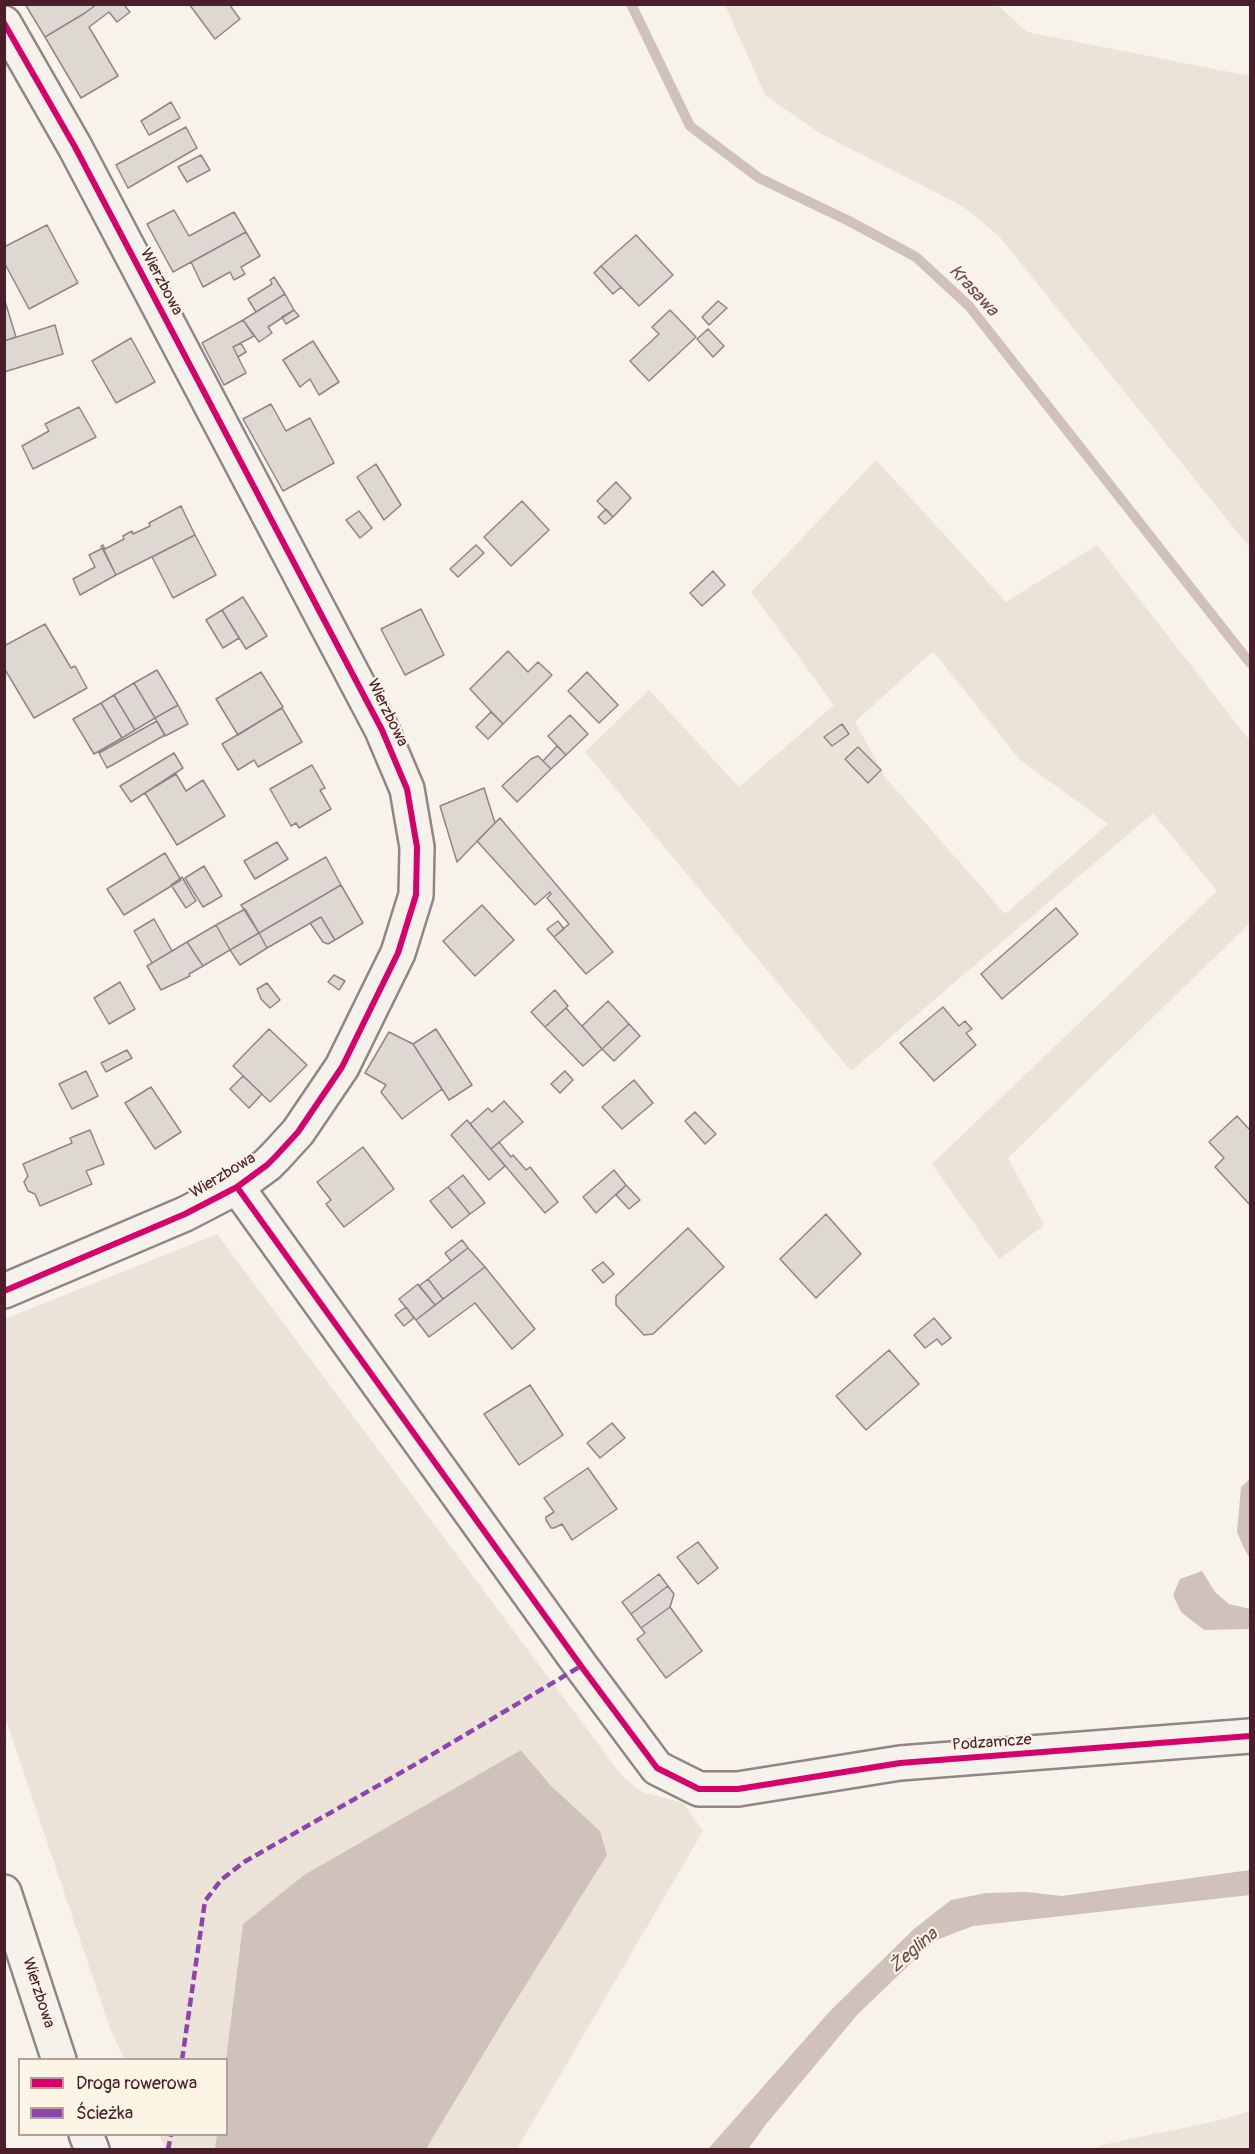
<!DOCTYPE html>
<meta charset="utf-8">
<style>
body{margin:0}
#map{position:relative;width:1255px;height:2154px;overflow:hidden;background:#f7f3ea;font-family:Pangolin,sans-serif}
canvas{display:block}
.frame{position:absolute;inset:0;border:6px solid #4a1f2b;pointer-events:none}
.legend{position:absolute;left:18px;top:2058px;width:210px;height:78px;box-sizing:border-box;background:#fcf5e5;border:2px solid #b59f9b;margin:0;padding:8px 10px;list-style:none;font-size:18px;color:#4a1f2b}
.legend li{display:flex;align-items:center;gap:12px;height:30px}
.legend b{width:30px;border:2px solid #b59f9b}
</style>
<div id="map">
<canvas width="1255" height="2154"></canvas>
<div class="frame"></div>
<ul class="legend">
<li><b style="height:8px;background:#d6006c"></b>Droga rowerowa</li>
<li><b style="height:8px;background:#8e44ad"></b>Ścieżka</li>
</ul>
</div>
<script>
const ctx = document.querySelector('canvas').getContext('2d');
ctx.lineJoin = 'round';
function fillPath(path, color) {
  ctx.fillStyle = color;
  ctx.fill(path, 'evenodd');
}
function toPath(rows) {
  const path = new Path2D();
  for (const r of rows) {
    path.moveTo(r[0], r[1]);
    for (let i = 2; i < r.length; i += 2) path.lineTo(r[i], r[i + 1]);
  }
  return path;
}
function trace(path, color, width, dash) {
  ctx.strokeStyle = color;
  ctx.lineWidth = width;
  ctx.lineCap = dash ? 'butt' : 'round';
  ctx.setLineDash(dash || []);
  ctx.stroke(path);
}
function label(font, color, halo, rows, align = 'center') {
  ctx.font = font + ' Pangolin,sans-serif';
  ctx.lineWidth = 4.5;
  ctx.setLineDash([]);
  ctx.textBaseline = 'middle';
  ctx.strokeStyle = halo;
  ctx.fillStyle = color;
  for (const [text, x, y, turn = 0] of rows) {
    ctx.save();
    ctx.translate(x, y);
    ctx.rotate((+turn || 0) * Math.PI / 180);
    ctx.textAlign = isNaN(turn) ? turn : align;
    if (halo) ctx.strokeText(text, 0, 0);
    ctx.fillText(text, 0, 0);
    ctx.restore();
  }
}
fillPath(toPath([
 [725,5,998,5,1027,32,1250,76,1250,548,999,236,964,207,818,132,765,95],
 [876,460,1006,602,1097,545,1250,741,1250,923,1008,1158,1044,1225,999,1259,932,1164,1217,891,1153,813,851,1071,585,752,649,690,739,787,834,705,751,592],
 [933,651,1019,759,1108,824,1005,914,885,777,855,722],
 [217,1234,622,1776,642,1792,683,1803,703,1831,517,2149,426,2149,510,2010,551,1786,521,1750,304,1875,243,1924,226,2059,124,2059,109,2026,5,1716,5,1319],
 [1250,2111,1250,2149,1097,2149,1102,2145,1216,2121],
 [159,2135,217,2135,215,2148,217,2149,166,2149]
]), '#ebe2d8');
fillPath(toPath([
 [1250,1479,1250,1559,1243,1546,1237,1532,1241,1487],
 [1202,1571,1215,1592,1229,1604,1250,1609,1250,1629,1204,1630,1181,1612,1173,1595,1180,1579],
 [521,1750,551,1786,600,1831,607,1855,510,2010,426,2149,217,2149,215,2148,217,2135,226,2134,226,2059,243,1924,304,1875],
 [1250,1870,1250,1895,973,1926,934,1941,857,2015,767,2123,748,2149,708,2149,830,2011,915,1928,951,1900,986,1893,1026,1892,1062,1896]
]), '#d0c1ba');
trace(toPath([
 [631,4,690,126,759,178,849,221,916,257,969,306,1250,663]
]), '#d0c1ba', 10);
const building = toPath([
 [25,4,97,4,85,13,45,37,25,4],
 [97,4,127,4,125,6,130,12,117,22,109,12,89,27,118,76,81,98,45,37,85,13,97,4],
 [189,4,234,4,231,7,240,19,215,39,189,4],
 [171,102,180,118,149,135,141,121,171,102],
 [186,127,197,148,128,188,116,165,186,127],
 [201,155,210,170,187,182,178,167,201,155],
 [174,210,189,236,234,212,246,232,173,272,147,224,174,210],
 [47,225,78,283,29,309,4,262,4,247,47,225],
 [246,232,260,256,241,267,245,274,234,280,230,272,203,287,191,262,246,232],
 [636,235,673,275,639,306,601,266,636,235],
 [601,266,621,287,613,294,594,273,601,266],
 [274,277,285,294,256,312,248,299,272,284,270,280,274,277],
 [285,294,294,310,268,327,272,333,259,342,243,320,285,294],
 [4,298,16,337,4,341,4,298],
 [718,301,727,308,709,325,702,317,718,301],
 [294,310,299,316,286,324,282,317,294,310],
 [670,310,696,337,649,381,630,361,659,334,652,327,670,310],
 [243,320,254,336,233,347,246,373,224,385,202,343,243,320],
 [55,325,63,354,4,372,4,341,55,325],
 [708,329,724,346,713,357,697,339,708,329],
 [131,338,155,382,116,403,92,361,131,338],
 [313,341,339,382,319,395,310,379,300,387,283,360,313,341],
 [241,343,246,352,238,357,233,347,241,343],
 [271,404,286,431,310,418,334,463,283,491,243,419,271,404],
 [79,407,96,437,33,469,22,446,49,431,45,424,79,407],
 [376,464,401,505,384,520,357,477,376,464],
 [616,482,631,498,613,517,597,501,616,482],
 [522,501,549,530,511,566,484,537,522,501],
 [181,506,195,535,116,575,101,546,103,545,105,549,124,539,123,536,132,531,133,534,150,526,149,523,181,506],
 [606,509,613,517,605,524,598,517,606,509],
 [359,511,372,528,360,538,346,520,359,511],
 [195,535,216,575,173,598,152,557,195,535],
 [476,545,484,553,458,577,450,569,476,545],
 [103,548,116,575,80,595,73,579,95,567,89,555,103,548],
 [713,571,725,585,702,606,690,593,713,571],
 [243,597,267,636,246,649,222,610,243,597],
 [421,609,444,655,405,675,381,629,421,609],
 [222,610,239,638,223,648,206,620,222,610],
 [45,624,71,668,75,666,87,688,34,718,4,668,4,646,45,624],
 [508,651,528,672,538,662,552,675,503,724,470,689,508,651],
 [157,670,178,705,155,718,134,683,157,670],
 [261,672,283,707,238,735,216,699,261,672],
 [587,672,618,705,599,723,568,691,587,672],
 [134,683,155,718,135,730,114,695,134,683],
 [114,695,135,730,122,738,101,703,114,695],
 [101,703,122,738,94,754,73,719,101,703],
 [178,705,188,724,165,736,155,718,178,705],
 [282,708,302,742,258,767,254,760,238,770,222,744,282,708],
 [491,712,503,724,488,739,476,727,491,712],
 [570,715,588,734,566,755,548,736,570,715],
 [157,721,165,735,107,768,99,753,157,721],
 [842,724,849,734,832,746,824,737,842,724],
 [557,746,566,755,551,769,543,761,557,746],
 [858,747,881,770,868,783,845,759,858,747],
 [174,753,183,768,131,802,120,786,174,753],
 [538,756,551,769,517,802,502,786,531,759,538,756],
 [312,765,325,788,320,790,331,809,299,828,296,823,291,826,270,789,312,765],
 [176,774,186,791,203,780,225,816,177,845,145,793,176,774],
 [484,788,495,823,457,862,440,806,484,788],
 [500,818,613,952,586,974,554,937,569,924,547,898,551,894,550,892,535,905,477,841,500,818],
 [277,842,288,859,255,879,244,861,277,842],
 [165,853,181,880,124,915,107,889,165,853],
 [326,857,341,885,259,933,241,905,326,857],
 [204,866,222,896,203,907,185,878,204,866],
 [182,877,196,901,186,908,171,885,182,877],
 [341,885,363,923,335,940,321,917,267,948,259,933,341,885],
 [482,905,514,940,475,976,443,941,482,905],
 [1056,908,1078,934,1002,999,981,974,1056,908],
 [245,909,259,933,230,950,216,925,245,909],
 [321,917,335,940,328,944,323,942,310,923,321,917],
 [154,919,172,951,152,963,134,931,154,919],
 [558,921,564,929,554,937,547,929,558,921],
 [216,925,230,950,203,966,187,942,216,925],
 [259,933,267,948,240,965,230,950,259,933],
 [187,942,203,966,189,974,190,976,161,990,147,966,187,942],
 [334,975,345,981,339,990,328,982,334,975],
 [120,982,135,1009,109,1024,94,998,120,982],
 [267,983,280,1000,270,1008,261,999,257,989,267,983],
 [555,990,568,1006,545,1027,531,1012,555,990],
 [608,1001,629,1024,602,1049,582,1026,608,1001],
 [943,1007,959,1026,965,1021,972,1029,966,1033,976,1045,934,1081,900,1043,943,1007],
 [566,1008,602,1049,583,1066,545,1027,566,1008],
 [629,1024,640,1036,614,1061,602,1049,629,1024],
 [269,1029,307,1065,270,1102,233,1066,269,1029],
 [436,1029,472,1085,449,1100,413,1044,436,1029],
 [389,1032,413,1044,442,1089,402,1119,381,1092,386,1085,365,1073,389,1032],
 [127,1050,132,1058,106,1072,101,1063,127,1050],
 [86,1071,98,1096,72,1109,59,1084,86,1071],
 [565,1071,573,1080,560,1093,551,1084,565,1071],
 [243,1076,262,1094,249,1108,230,1089,243,1076],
 [634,1080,653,1103,622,1129,602,1107,634,1080],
 [151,1087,181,1132,155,1149,125,1103,151,1087],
 [504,1101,523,1122,491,1149,470,1124,488,1108,492,1112,504,1101],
 [695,1112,716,1134,705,1144,685,1121,695,1112],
 [1237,1116,1250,1130,1250,1205,1215,1167,1224,1158,1209,1142,1237,1116],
 [467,1120,505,1166,489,1180,451,1135,467,1120],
 [90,1130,104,1164,86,1171,92,1184,40,1206,35,1194,28,1191,24,1182,28,1176,23,1164,72,1143,70,1138,90,1130],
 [499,1142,511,1157,513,1155,526,1170,530,1167,558,1202,545,1213,491,1149,499,1142],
 [363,1147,394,1189,344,1227,326,1204,331,1200,317,1182,363,1147],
 [614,1170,626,1185,596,1213,583,1197,614,1170],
 [463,1175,485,1203,470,1214,448,1187,463,1175],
 [626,1185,640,1200,629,1209,616,1195,626,1185],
 [448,1187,470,1214,452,1228,430,1201,448,1187],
 [826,1214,861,1254,816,1298,780,1259,826,1214],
 [688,1228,724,1267,653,1334,644,1335,616,1305,616,1296,688,1228],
 [462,1240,468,1248,451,1261,445,1253,462,1240],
 [468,1248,485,1267,443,1299,428,1279,468,1248],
 [603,1262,614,1274,603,1283,592,1270,603,1262],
 [485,1267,535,1329,512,1349,475,1303,429,1337,416,1320,485,1267],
 [428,1279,443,1299,435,1305,419,1286,428,1279],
 [418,1284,435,1305,416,1320,399,1299,418,1284],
 [406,1307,414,1318,404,1326,395,1315,406,1307],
 [934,1318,951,1338,942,1345,937,1339,925,1348,914,1335,934,1318],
 [889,1350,919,1384,866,1430,836,1396,889,1350],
 [530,1385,563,1435,519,1465,484,1414,530,1385],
 [612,1423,625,1438,600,1458,587,1443,612,1423],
 [588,1468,617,1509,572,1540,562,1524,554,1528,551,1528,546,1520,546,1517,554,1512,544,1498,588,1468],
 [698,1542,718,1568,698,1584,677,1557,698,1542],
 [659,1574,668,1586,631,1614,622,1602,659,1574],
 [668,1586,674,1594,670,1607,641,1628,631,1614,668,1586],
 [670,1607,702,1651,666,1678,637,1639,645,1633,641,1628,670,1607]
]);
fillPath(building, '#ddd8d2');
trace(building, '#908684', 1.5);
const minor = toPath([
 [4,23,75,147,382,730,407,789,417,847,416,895,398,953,342,1067,298,1132,276,1156,267,1165,237,1187,185,1214,4,1291],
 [237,1187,581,1666,657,1768,699,1789,738,1789,900,1763,1250,1736],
 [4,1892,59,2060],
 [86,2134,92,2150]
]);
trace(minor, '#908684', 38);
trace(minor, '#f5f2ec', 33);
trace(toPath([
 [182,2060,205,1901,221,1880,244,1862,416,1764,581,1666],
 [168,2150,171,2134]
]), '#8e44ad', 4.5, [9, 4.5]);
trace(toPath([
 [4,23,75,147,382,730,407,789,417,847,416,895,398,953,342,1067,298,1132,276,1156,267,1165,237,1187,185,1214,4,1291],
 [237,1187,581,1666,657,1768,699,1789,738,1789,900,1763,1250,1736]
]), '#d6006c', 6);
label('16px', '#4a1f2b', '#fcf5e5', [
 ["Wierzbowa",161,282,62],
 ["Wierzbowa",387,713,64],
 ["Wierzbowa",223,1176,-31],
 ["Podzamcze",992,1743,-4],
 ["Wierzbowa",38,1993,72]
]);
label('italic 18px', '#6d4950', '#fcf5e5', [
 ["Krasawa",973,291,47],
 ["Żeglina",914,1951,-41]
]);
</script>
